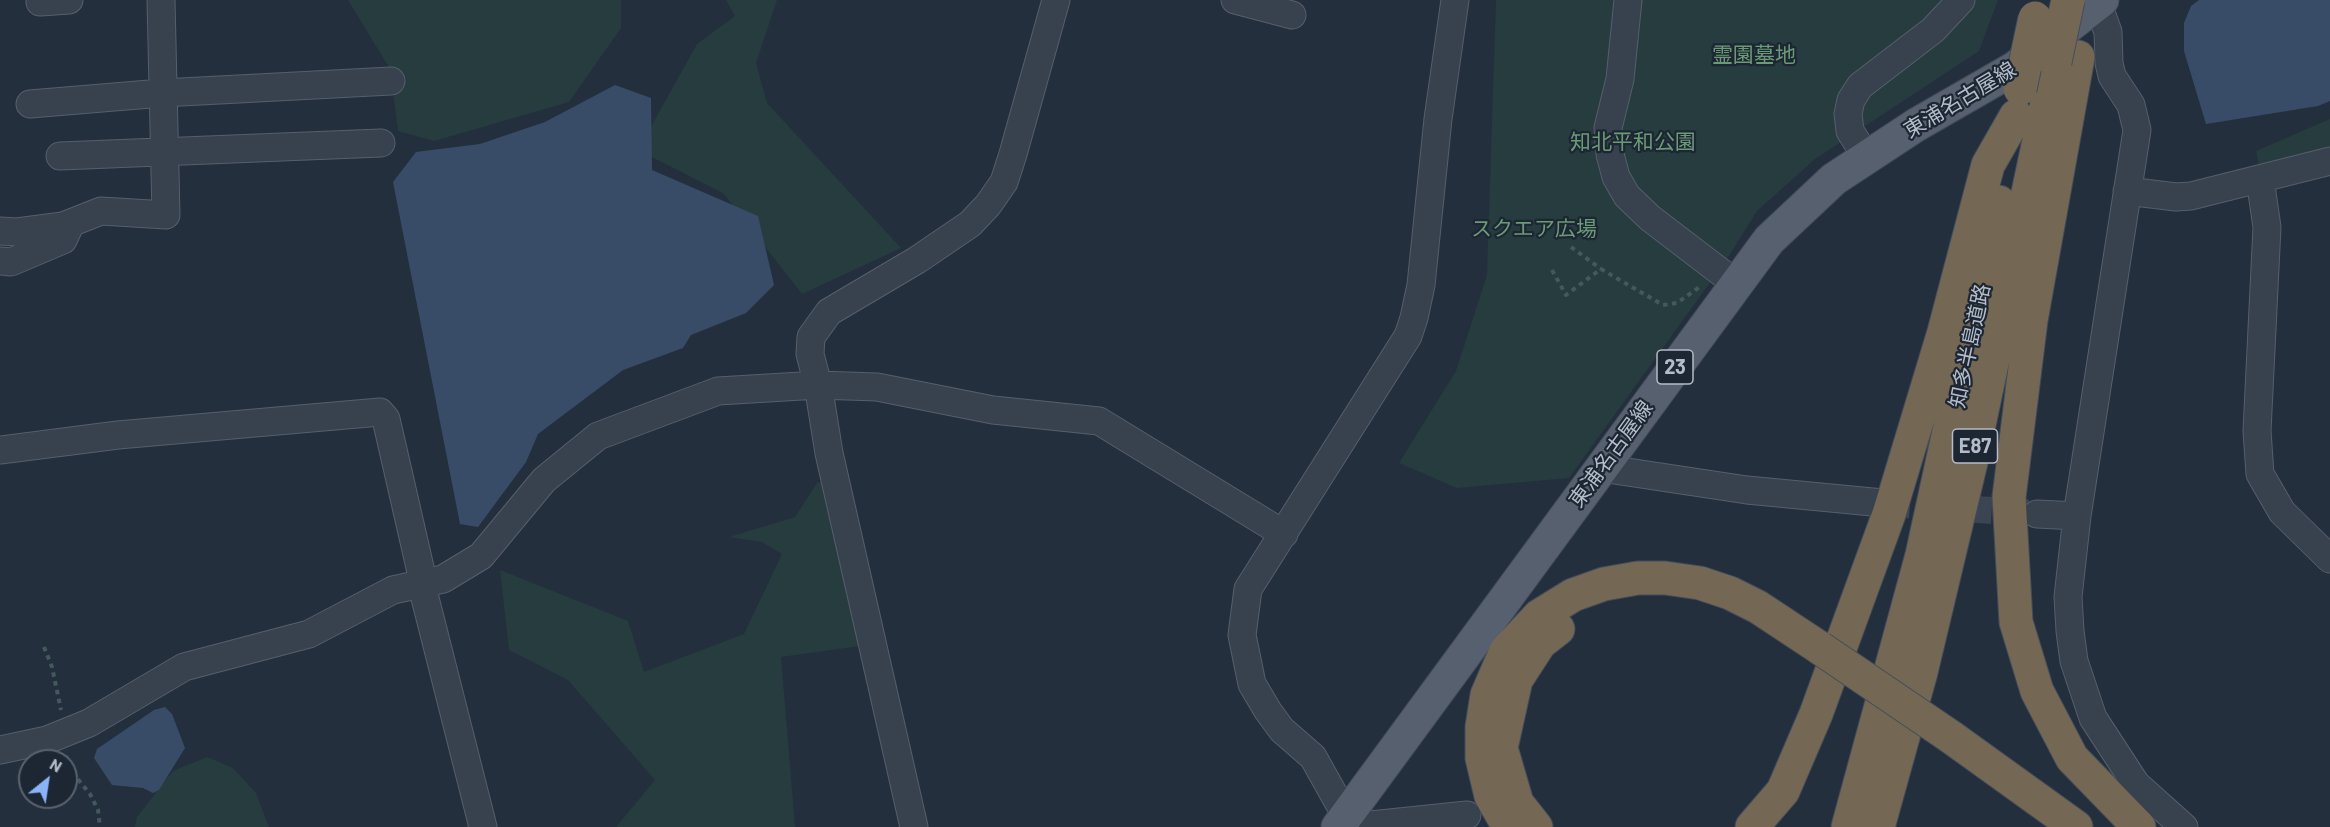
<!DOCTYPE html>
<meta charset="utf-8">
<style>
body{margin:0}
#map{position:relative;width:2330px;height:827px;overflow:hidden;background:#242f3e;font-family:Barlow,sans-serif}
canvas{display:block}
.north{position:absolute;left:18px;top:749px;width:60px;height:60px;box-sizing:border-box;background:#1d2633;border:2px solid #59626f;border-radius:50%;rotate:30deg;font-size:16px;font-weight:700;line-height:24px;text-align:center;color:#b4bcc9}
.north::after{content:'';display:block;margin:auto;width:21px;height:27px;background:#8ab4f8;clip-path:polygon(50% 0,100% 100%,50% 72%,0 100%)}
</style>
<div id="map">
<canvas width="2330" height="827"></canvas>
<div class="north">N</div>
</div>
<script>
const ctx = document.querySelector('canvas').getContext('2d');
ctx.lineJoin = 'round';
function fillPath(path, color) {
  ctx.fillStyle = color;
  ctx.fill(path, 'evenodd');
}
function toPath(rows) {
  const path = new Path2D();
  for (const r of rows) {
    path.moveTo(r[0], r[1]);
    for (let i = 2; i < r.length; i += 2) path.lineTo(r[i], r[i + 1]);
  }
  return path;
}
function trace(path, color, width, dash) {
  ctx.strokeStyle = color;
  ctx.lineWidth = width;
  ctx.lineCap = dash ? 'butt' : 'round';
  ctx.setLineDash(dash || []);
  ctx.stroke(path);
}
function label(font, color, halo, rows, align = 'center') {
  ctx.font = font + ' Barlow,"Noto Sans JP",sans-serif';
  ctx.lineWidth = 4.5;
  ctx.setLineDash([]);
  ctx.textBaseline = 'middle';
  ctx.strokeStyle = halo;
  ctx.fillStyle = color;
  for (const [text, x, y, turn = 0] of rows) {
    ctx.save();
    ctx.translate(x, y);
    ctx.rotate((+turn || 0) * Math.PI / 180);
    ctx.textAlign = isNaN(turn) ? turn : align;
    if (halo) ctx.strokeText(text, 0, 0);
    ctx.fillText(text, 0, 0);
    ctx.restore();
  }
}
fillPath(toPath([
 [348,0,621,0,621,28,569,102,434,141,398,131,390,69],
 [726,0,777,0,756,63,767,103,901,248,802,294,723,193,638,150,697,44,735,16],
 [1496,0,1998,0,1979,51,1815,159,1757,211,1727,259,1569,478,1457,488,1399,463,1456,371,1487,275],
 [2330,119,2330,152,2260,170,2256,151],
 [831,479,860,646,781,657,795,827,616,827,655,780,568,680,509,650,500,570,628,621,644,672,744,634,782,554,762,542,729,537,795,517,817,483],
 [207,757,233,768,256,793,269,827,135,827,137,817,173,771]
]), '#263c3f');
fillPath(toPath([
 [2199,0,2330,0,2330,101,2318,106,2206,124,2184,51,2184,23,2191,6],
 [615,85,651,98,652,170,758,216,774,285,746,313,691,335,683,348,623,370,538,434,526,462,478,527,460,524,393,182,416,152,480,144,545,122],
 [165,707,172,714,185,748,159,790,153,793,143,788,112,785,94,758,97,749,154,710]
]), '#394c67');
trace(toPath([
 [1883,503,2028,513]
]), '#3a4453', 27, [27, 14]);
const minor = toPath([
 [1235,0,1292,15],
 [1455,0,1438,119,1421,285,1414,318,1408,336,1248,589,1242,635,1252,684,1268,711,1282,730,1313,757,1346,816,1361,826,1467,815],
 [1628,0,1620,79,1608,128,1610,154,1616,177,1627,196,1650,218,1735,283],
 [40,2,69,0],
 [2098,4,2108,32,2109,63,2112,76,2131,105,2137,130,2077,516,2068,597,2070,631,2074,661,2093,718,2136,784,2184,827],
 [30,104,162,93,391,81],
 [60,156,381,143],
 [1867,158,1850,131,1848,114,1851,100,1860,86,1933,30,1961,0],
 [2260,179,2267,227,2257,431,2260,474,2282,512,2330,559],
 [2127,191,2176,197,2191,196,2330,161],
 [0,231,17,232,63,226,101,211,166,215,161,0],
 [0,261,11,262,63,240,71,223],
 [0,450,118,435,380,412,386,419,424,585,425,598,483,827],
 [1601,468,1747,490,1883,503],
 [2037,514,2077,516],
 [0,750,47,740,89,723,184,667,309,634,393,590,443,579,481,556,544,480,598,436,718,391,818,385,877,387,993,410,1099,421,1284,534],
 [914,827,829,453,818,385,810,354,811,337,829,312,917,260,970,224,988,205,1004,182,1013,154,1056,0]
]);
const major = toPath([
 [1338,827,1769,240,1834,179,1916,125,2015,68,2102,0]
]);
const highway = toPath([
 [2078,57,2031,320,2009,497,2016,622,2037,691,2072,758,2139,827],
 [1951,737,2076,827],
 [1509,827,1491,796,1482,758,1482,727,1487,695,1506,651,1539,616,1573,595,1604,584,1638,578,1665,578,1700,583,1730,593,1758,607,1820,648],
 [1536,827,1517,803,1501,748,1516,680,1540,643,1558,629],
 [1752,827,1783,791,1816,714,1889,514,1944,332,1988,165,2016,116],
 [1848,827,1922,555,1999,202],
 [1878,827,1921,672,1972,458,2051,84]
]);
trace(minor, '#565f6c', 29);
trace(major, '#414a57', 35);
trace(highway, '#434c59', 35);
trace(toPath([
 [1571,247,1601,269],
 [1552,270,1566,295,1601,269,1663,305,1677,303,1701,286],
 [44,647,52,667,61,710],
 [66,756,68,767,90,794,98,810,100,827]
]), '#44595c', 4, [4.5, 4.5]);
trace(minor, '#38414e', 27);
trace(major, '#56606e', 33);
trace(highway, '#746855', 33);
const highwayBridge = toPath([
 [2055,62,2068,0],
 [2020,89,2035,18],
 [1820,648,1951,737]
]);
trace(highwayBridge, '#434c59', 35, []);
trace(highwayBridge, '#746855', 33);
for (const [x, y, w] of [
 [1675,367,36],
 [1975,446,45]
]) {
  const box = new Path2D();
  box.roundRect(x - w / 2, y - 17, w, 34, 4.5);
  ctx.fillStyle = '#1d2633';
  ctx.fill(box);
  trace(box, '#b4bcc9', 1.5);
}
label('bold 20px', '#b4bcc9', null, [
 ["23",1675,367],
 ["E87",1975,446]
]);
label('21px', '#6b9a76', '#1d2633', [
 ["霊園墓地",1754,55],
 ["知北平和公園",1633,142],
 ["スクエア広場",1534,229]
]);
label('21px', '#b4bcc9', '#1d2633', [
 ["東浦名古屋線",1960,100,-31],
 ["知多半島道路",1970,346,-78],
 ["東浦名古屋線",1611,454,-54]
]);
</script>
